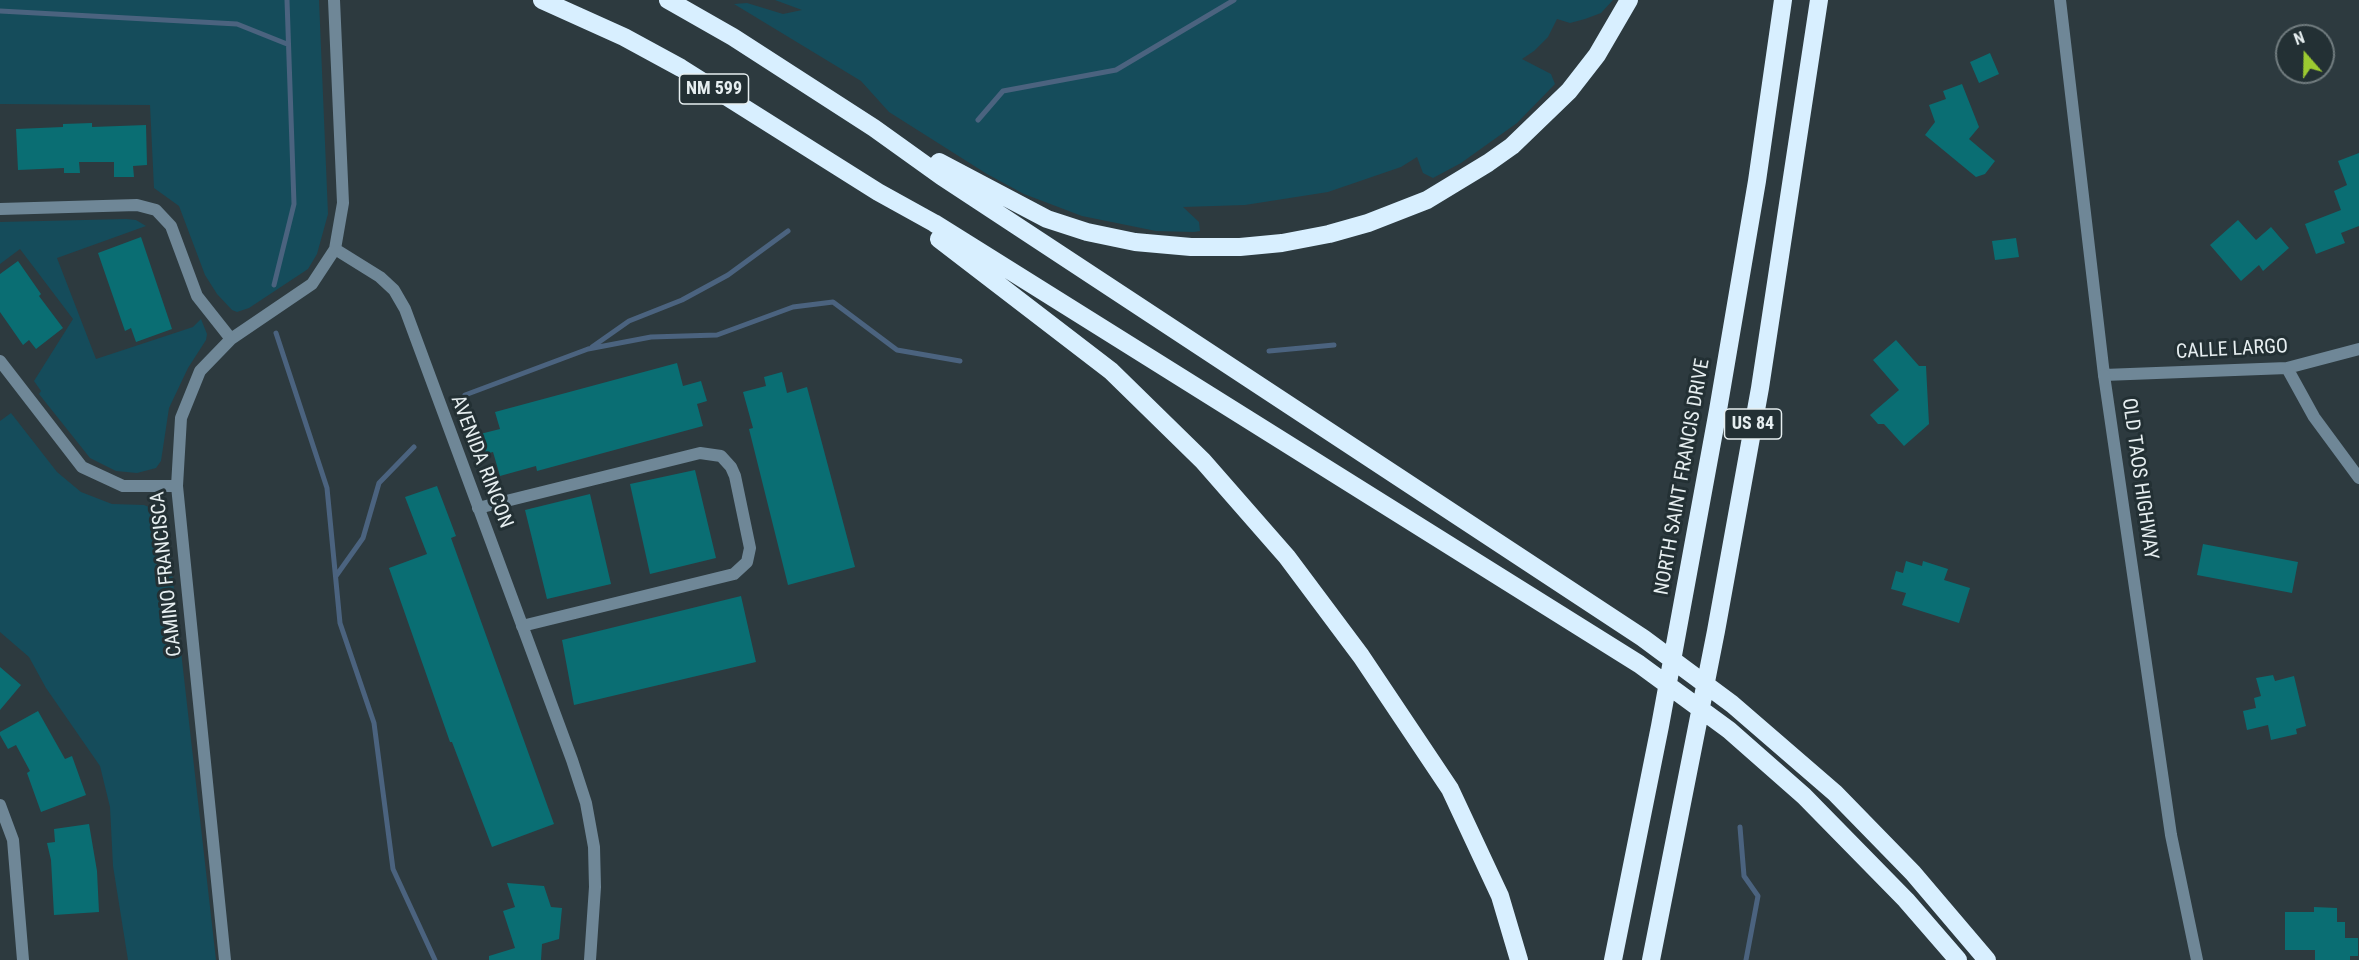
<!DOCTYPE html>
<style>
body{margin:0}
#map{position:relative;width:2359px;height:960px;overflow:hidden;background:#2d3a3f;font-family:"Roboto Condensed",sans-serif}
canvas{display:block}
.north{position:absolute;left:2275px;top:24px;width:60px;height:60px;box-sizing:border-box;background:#233034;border:2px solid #717c7f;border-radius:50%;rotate:340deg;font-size:16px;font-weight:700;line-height:24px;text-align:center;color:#e6eef0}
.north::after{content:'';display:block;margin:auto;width:21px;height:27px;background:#9cca31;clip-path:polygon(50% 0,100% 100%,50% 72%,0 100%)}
</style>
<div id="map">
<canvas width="2359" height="960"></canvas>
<div class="north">N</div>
</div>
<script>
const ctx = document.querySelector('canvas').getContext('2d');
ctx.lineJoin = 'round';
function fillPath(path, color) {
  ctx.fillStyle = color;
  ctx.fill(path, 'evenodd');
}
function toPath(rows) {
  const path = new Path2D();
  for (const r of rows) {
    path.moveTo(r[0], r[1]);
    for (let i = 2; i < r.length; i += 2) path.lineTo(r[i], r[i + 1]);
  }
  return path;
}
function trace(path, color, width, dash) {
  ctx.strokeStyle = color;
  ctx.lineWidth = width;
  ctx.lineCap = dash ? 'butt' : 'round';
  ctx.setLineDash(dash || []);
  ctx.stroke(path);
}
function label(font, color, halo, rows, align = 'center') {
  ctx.font = font + ' "Roboto Condensed",sans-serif';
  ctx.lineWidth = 6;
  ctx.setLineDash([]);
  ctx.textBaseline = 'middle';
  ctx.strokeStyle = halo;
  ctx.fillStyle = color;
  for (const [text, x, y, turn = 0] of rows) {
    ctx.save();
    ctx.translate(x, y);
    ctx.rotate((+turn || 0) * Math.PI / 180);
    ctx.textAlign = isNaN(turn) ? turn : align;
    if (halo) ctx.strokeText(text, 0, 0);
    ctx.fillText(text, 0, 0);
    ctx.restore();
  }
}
fillPath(toPath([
 [0,0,319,0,328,214,317,254,308,269,249,308,237,312,232,310,217,294,205,275,179,206,154,188,150,105,0,104],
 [775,0,1613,0,1601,13,1585,19,1570,23,1557,19,1548,37,1534,51,1522,59,1551,74,1555,84,1517,123,1461,163,1433,178,1423,173,1417,157,1401,167,1328,192,1245,205,1183,207,1199,222,1200,231,1194,232,1156,231,1082,216,1024,194,987,174,889,112,861,81,734,4,747,3,783,14,802,10],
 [126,219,136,220,146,226,57,258,96,359,193,327,201,319,207,334,206,340,188,368,169,408,161,461,156,468,137,473,116,471,90,458,39,394,41,391,34,381,73,319,20,249,0,264,0,222],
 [11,413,57,472,81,492,112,504,144,505,156,510,162,505,166,519,216,960,128,960,113,866,110,807,100,766,46,688,29,657,0,632,0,421]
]), '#154c5b');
trace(toPath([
 [0,11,237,24,287,44],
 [978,120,1003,91,1116,70,1234,0],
 [274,285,294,204,287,0],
 [276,333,327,488,340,623,374,723,393,869,435,960],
 [592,347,629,321,682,300,728,275,788,231],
 [1269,351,1334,345],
 [465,395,588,349,651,337,717,335,793,307,833,302,897,350,960,361],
 [336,576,363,538,379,483,414,447],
 [1740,827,1744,876,1758,896,1746,960]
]), '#4b637f', 5);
fillPath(toPath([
 [1990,53,1999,74,1979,83,1970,62],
 [1962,84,1979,127,1969,139,1995,161,1985,174,1976,177,1925,135,1935,122,1929,105,1946,99,1943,91],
 [92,123,92,127,146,125,147,165,133,166,134,177,114,177,114,162,79,162,80,173,64,173,64,168,18,170,16,129,63,127,63,124],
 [2359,153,2359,226,2341,233,2345,243,2316,254,2305,224,2341,210,2334,191,2347,185,2338,161],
 [2238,220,2256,240,2271,227,2289,248,2263,271,2259,265,2241,281,2210,245],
 [141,237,172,329,136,342,131,328,125,331,98,253],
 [2016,238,2019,257,1995,260,1992,241],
 [18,261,41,294,39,296,63,328,36,349,29,340,23,345,0,312,0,274],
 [1896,340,1919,366,1926,366,1929,424,1904,446,1884,424,1878,424,1870,415,1899,390,1873,360],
 [677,363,683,386,701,381,707,401,697,404,703,426,537,471,536,466,500,476,493,452,485,454,480,434,500,429,495,412],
 [782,372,787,393,807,387,855,567,788,585,749,429,753,428,743,392,766,386,764,377],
 [695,470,716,558,650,574,630,484],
 [437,486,456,536,451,538,554,824,492,847,452,742,450,742,389,568,427,554,405,497],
 [590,494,611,584,547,599,525,510],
 [2203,544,2298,562,2292,593,2197,575],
 [1906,561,1922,566,1923,561,1948,569,1944,580,1970,588,1959,623,1902,605,1906,593,1891,589,1896,571,1903,573],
 [741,596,756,662,574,705,562,640],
 [0,667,21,685,0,710],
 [2273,675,2275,681,2294,676,2306,726,2296,729,2297,734,2271,740,2268,725,2247,730,2243,711,2256,708,2254,698,2261,696,2256,678],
 [38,711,65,759,72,756,86,795,41,812,27,773,30,771,16,745,8,749,0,735,0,732],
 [89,824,97,871,99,912,54,915,51,860,47,843,55,842,54,829],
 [507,883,544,886,551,907,562,908,559,939,542,944,541,960,489,960,489,956,515,948,503,911,515,907],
 [2314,907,2337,908,2337,922,2345,922,2345,938,2358,938,2358,956,2350,956,2350,960,2315,960,2315,950,2285,950,2285,912,2314,912]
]), '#0a6e73');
trace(toPath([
 [2060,0,2104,375,2287,368,2359,349],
 [0,209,137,205,156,210,171,226,197,296,231,339],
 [335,249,380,277,394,290,405,309,572,760,586,803,594,847,595,887,590,960],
 [0,361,82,467,123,486,177,486],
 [2287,368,2314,417,2359,478],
 [478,508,700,453,721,456,731,467,735,476,750,548,747,562,734,574,522,626],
 [0,805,13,840,23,960],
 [225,960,177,486,181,418,200,371,231,339,312,284,335,249,343,203,334,0]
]), '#6f8797', 12);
trace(toPath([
 [2104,375,2171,835,2197,960]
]), '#6f8797', 12);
trace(toPath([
 [542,0,624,37,681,68,878,192,934,223,1639,664,1729,730,1804,796,1906,900,1958,960],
 [668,0,733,37,874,128,941,176,1643,638,1732,704,1835,793,1913,873,1987,960],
 [939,162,1047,219,1087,232,1135,242,1191,247,1240,247,1282,243,1329,234,1368,223,1427,200,1488,163,1512,146,1569,91,1597,55,1629,0],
 [939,239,1111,371,1203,461,1287,557,1361,656,1450,789,1500,896,1519,960],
 [1613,960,1660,726,1718,410,1757,181,1783,0],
 [1651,960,1716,631,1760,388,1819,0]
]), '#d8efff', 18);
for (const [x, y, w] of [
 [714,89,69],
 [1753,424,57]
]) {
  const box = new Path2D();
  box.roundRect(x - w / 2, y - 15, w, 30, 4.5);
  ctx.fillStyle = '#233034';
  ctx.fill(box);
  trace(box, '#e6eef0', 1.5);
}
label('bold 18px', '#e6eef0', null, [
 ["NM 599",714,89],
 ["US 84",1753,424]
]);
label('20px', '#e6eef0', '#233034', [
 ["CALLE LARGO",2232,350,-3],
 ["AVENIDA RINCON",481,462,69],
 ["NORTH SAINT FRANCIS DRIVE",1683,477,-80],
 ["OLD TAOS HIGHWAY",2139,479,82],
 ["CAMINO FRANCISCA",167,574,-96]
]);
</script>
